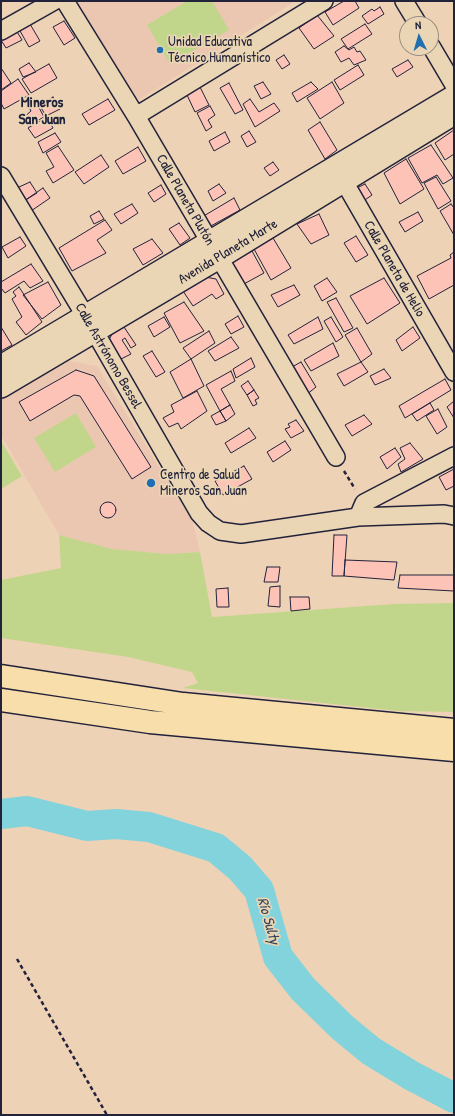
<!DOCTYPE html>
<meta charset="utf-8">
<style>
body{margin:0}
#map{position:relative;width:455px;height:1116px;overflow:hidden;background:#eed2b5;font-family:"Patrick Hand",sans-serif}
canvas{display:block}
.frame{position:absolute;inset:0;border:2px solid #22223b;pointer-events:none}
.north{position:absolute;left:399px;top:16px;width:40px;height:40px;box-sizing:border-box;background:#ead6b4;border:1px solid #9a8e84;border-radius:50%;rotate:355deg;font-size:11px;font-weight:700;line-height:16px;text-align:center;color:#22223b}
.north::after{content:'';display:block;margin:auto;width:14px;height:18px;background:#1f6fb2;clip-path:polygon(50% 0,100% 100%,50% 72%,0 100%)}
</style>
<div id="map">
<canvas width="455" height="1116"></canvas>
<div class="frame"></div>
<div class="north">N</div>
</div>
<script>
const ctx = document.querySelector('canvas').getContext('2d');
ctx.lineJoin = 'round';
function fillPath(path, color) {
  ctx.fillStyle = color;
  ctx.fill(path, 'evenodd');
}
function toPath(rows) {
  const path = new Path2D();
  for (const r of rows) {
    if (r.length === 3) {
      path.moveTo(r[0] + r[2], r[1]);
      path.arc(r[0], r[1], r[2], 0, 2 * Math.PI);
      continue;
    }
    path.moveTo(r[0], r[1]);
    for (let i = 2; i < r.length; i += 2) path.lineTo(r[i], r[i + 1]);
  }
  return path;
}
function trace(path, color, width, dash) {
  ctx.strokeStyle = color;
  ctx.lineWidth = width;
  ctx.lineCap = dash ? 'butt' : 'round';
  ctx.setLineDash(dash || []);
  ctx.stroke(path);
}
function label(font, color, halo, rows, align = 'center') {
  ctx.font = font + ' "Patrick Hand",sans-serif';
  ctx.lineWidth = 3.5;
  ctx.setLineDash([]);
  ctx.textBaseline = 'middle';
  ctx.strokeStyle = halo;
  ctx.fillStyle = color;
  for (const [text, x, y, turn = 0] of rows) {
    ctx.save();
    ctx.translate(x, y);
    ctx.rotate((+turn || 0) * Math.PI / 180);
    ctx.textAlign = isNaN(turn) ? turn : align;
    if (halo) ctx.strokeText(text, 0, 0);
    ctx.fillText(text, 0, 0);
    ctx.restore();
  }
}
fillPath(toPath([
 [77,1,296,1,140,99,129,94,76,6],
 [69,361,97,366,193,522,200,552,168,554,112,549,59,535,1,435,1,399]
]), '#ebc7b1');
fillPath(toPath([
 [187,1,212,1,229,30,170,64,147,25],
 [76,413,96,447,55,472,34,438],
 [1,441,22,476,1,489],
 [59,535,112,549,168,554,200,552,212,617,394,604,454,603,454,712,398,711,183,688,198,683,192,672,128,657,1,638,1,580,61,568]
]), '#c1d68b');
trace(toPath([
 [1,814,27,811,87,826,116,824,149,827,216,848,240,868,259,890,278,957,303,989,343,1028,371,1051,412,1076,454,1098]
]), '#83d3dc', 30);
const building = toPath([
 [344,1,355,1,359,8,333,25,325,12,344,1],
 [380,7,384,14,368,24,362,16,372,9,374,11,380,7],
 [317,15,334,36,314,49,299,28,317,15],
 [64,21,75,38,64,45,53,27,64,21],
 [30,24,40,41,29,47,19,29,30,24],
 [365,24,372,34,348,49,341,39,365,24],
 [16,30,22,40,6,48,1,40,16,30],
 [344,46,349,50,354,47,357,52,360,51,366,60,354,65,349,58,341,62,335,52,344,46],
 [284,55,290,64,282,69,276,60,284,55],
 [408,60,413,67,397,77,392,69,408,60],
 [29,63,36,72,23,77,19,69,29,63],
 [49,64,57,78,31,93,22,79,49,64],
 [358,65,364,75,340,90,334,80,358,65],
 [1,68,11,83,1,90,1,68],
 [18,79,29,95,4,109,1,103,1,91,18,79],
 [263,82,271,94,261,99,254,86,263,82],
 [311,82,318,89,297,102,292,93,311,82],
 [332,82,344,103,320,119,307,98,332,82],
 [229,83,243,110,235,114,220,88,229,83],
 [200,87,209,105,195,112,187,95,200,87],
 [53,97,60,109,46,116,40,106,53,97],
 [108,99,115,110,89,125,82,114,108,99],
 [250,99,259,112,274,103,280,111,255,127,243,104,250,99],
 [35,100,44,117,28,126,23,118,31,111,28,105,35,100],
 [210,106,215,115,208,120,212,127,206,131,197,113,210,106],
 [47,117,53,128,35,138,28,128,47,117],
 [320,122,337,150,325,159,308,130,320,122],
 [454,130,454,154,445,160,435,143,454,130],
 [249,131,256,142,247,147,241,136,249,131],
 [225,132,230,142,214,151,209,141,225,132],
 [55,133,61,142,43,153,38,142,55,133],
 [431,145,453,178,443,184,437,175,422,183,408,158,431,145],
 [58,146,74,170,53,183,46,171,54,167,46,153,58,146],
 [138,147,146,161,123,174,115,161,138,147],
 [101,155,109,167,84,184,75,172,101,155],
 [406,159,424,189,400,204,384,173,406,159],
 [273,162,279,170,270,176,264,168,273,162],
 [436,177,451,201,438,209,424,183,436,177],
 [30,182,37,193,24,201,17,188,30,182],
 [219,184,226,193,213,201,208,191,219,184],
 [365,184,372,195,362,202,353,190,365,184],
 [161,185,166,194,154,202,148,193,161,185],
 [43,188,50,198,31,211,24,201,43,188],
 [234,198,240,210,209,227,202,217,234,198],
 [132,204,138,213,121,224,114,214,132,204],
 [451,204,454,208,454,235,440,211,451,204],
 [99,211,104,219,94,224,90,216,99,211],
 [418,212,423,221,405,232,399,222,418,212],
 [319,214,329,235,311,244,297,224,319,214],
 [105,220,112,230,97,240,106,253,72,271,59,248,105,220],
 [179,223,190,238,180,245,169,229,179,223],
 [356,236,368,255,356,262,344,243,356,236],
 [20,237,26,246,8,258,2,247,20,237],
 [273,238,291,268,271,280,254,249,273,238],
 [152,239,163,253,143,265,133,249,152,239],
 [252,251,264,273,242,285,232,267,231,262,252,251],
 [454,252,454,285,429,299,417,276,451,258,450,255,454,252],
 [31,264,43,281,30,288,24,281,5,293,1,288,1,282,31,264],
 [205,277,216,279,224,294,216,299,212,294,193,306,183,291,205,277],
 [327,278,337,292,322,301,314,286,327,278],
 [384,278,400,303,367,324,350,296,384,278],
 [48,282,61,305,42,319,23,295,48,282],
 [294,285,300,295,278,307,271,295,294,285],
 [19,287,42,322,26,335,16,322,22,317,12,299,16,296,13,292,19,287],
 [336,298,353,328,344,332,327,302,336,298],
 [184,302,204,331,180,343,164,313,184,302],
 [238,316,244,327,231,334,225,324,238,316],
 [164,317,170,327,154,337,148,326,164,317],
 [318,317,323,329,294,344,288,335,318,317],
 [331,317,343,337,336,342,324,321,331,317],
 [1,327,12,345,1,351,1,327],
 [124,327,136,345,131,348,125,338,122,340,131,354,119,360,109,340,112,334,124,327],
 [413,327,420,338,402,351,396,340,413,327],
 [357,328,372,354,361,362,345,335,357,328],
 [209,331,215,343,191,359,183,348,209,331],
 [231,337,239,348,215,361,208,351,231,337],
 [333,343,339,356,311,371,304,360,333,343],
 [152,351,165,372,156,377,143,356,152,351],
 [251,358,255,367,236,378,233,369,251,358],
 [191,359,204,386,183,398,170,372,191,359],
 [301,362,316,387,306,395,292,367,301,362],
 [361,362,368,372,344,386,337,374,361,362],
 [384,369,391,378,375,385,370,376,384,369],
 [76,370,94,376,151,467,132,479,80,396,74,395,30,421,19,402,76,370],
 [231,371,235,381,221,389,230,405,220,411,206,385,231,371],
 [445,379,451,390,405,418,399,406,445,379],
 [248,381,254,390,247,395,241,386,248,381],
 [254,390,259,398,255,400,257,404,253,406,247,395,254,390],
 [197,391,207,411,181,429,178,423,169,427,163,418,174,412,171,405,197,391],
 [454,401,454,418,447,407,454,401],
 [430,403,434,410,417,421,412,414,430,403],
 [230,405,235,414,226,421,220,411,230,405],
 [438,409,447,427,437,434,426,416,438,409],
 [220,411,226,421,216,425,211,416,220,411],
 [364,415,372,424,352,436,345,425,364,415],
 [296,420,304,431,291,438,285,429,290,427,288,424,296,420],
 [249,428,256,438,231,453,225,443,249,428],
 [285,441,291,450,273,462,267,452,285,441],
 [410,443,423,459,401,472,398,464,405,459,400,448,410,443],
 [395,448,401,457,387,469,380,457,395,448],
 [244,466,252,479,223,495,215,481,244,466],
 [454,469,454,486,446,490,439,477,454,469],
 [108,510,8],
 [334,535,347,535,344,576,332,576,334,535],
 [345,560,397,562,394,580,344,576,345,560],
 [267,567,280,567,278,582,264,582,267,567],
 [400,575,454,575,454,591,398,588,400,575],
 [280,586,280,607,268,606,270,587,280,586],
 [228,588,229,607,217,607,216,589,228,588],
 [290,597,309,597,310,609,291,611,290,597]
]);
fillPath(building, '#fec3b7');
trace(building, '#22223b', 1);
const minor = toPath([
 [65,1,136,116,336,457],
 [404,1,418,24],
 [1,31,54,1],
 [431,46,454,85],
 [136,116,324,1],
 [338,171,454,372],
 [1,176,95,332,199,513,208,523,220,531,241,534,358,517,444,514,454,516],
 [358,517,364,503,454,456]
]);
const tertiary = toPath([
 [1,366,454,96],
 [1,387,219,258,454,114]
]);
const trunk = toPath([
 [1,676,183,704,454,730],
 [1,700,150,722,454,750]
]);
trace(minor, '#22223b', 20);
trace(tertiary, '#22223b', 24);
trace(trunk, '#22223b', 25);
trace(toPath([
 [344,471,355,489],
 [17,959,107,1115]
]), '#22223b', 2.5, [4, 3]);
trace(minor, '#ead6b4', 17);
trace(tertiary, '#ead6b4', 21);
trace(trunk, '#f8deab', 22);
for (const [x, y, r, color] of [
 [160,50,4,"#1f6fb2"],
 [151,483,5,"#1f6fb2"]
]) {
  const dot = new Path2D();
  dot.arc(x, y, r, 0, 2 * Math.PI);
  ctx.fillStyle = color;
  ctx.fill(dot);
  trace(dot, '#ead6b4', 1.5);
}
label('14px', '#22223b', '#ead6b4', [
 ["Unidad Educativa",168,42],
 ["Técnico Humanístico",168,58],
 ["Centro de Salud",160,475],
 ["Mineros San Juan",160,491]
], 'left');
label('14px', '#22223b', '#ead6b4', [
 ["Calle Planeta Plutón",185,200,60],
 ["Avenida Planeta Marte",228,252,-31],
 ["Calle Planeta de Helio",394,269,60],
 ["Calle Astrónomo Bessel",108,356,60]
]);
label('bold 15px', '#22223b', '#ead6b4', [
 ["Mineros",42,103],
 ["San Juan",42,120]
]);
label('italic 15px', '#35455b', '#ead6b4', [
 ["Río Sulty",268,921,74]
]);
</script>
